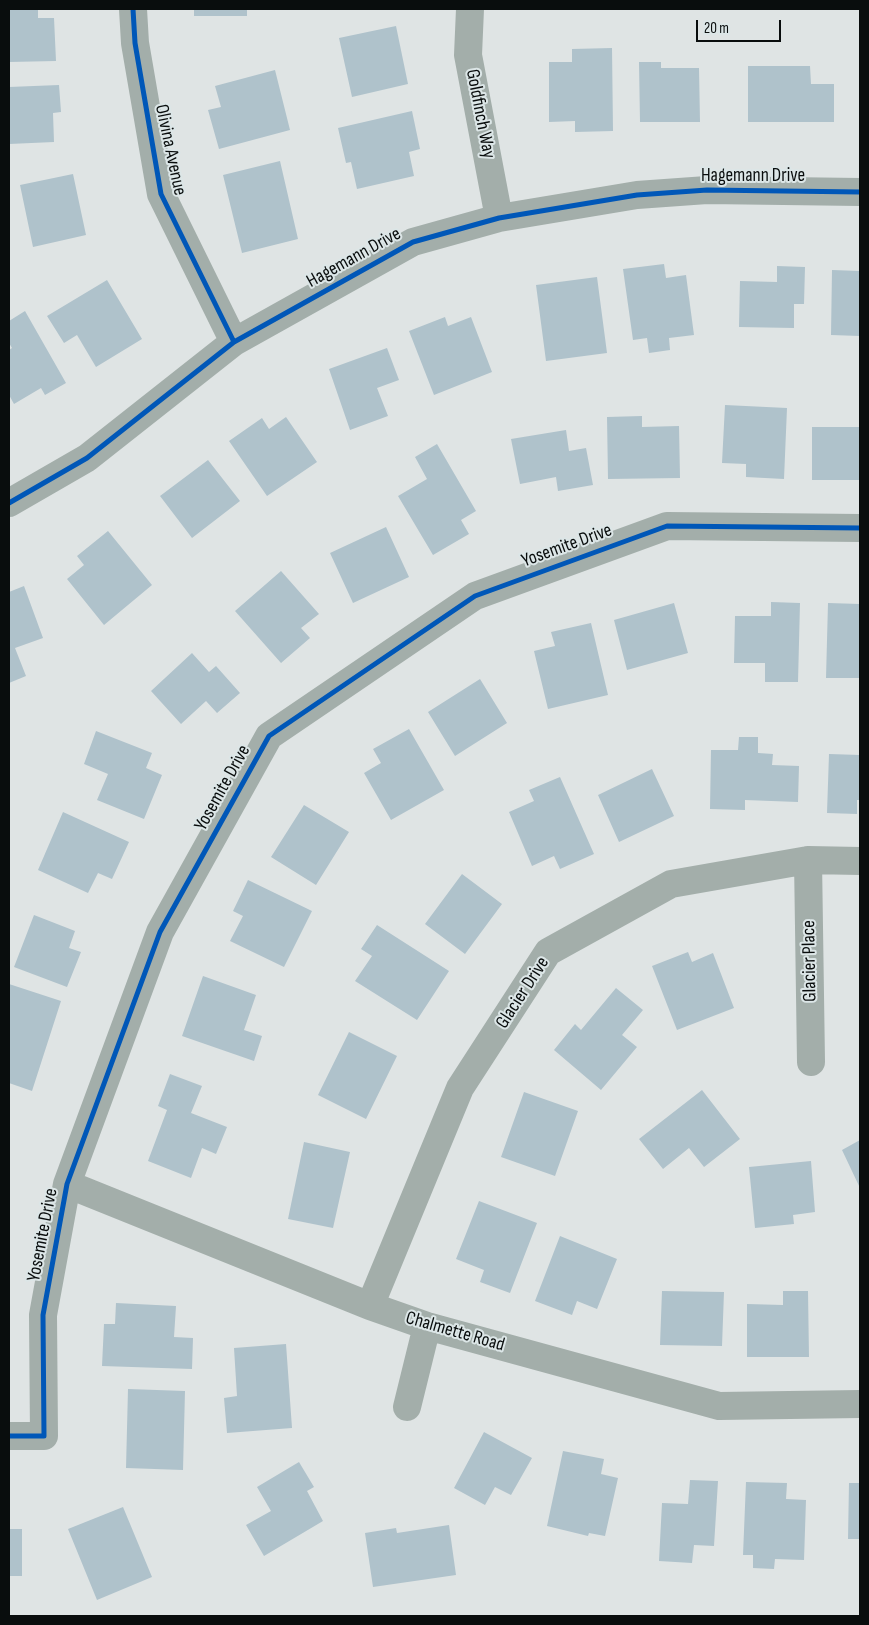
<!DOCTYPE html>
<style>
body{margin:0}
#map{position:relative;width:869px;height:1625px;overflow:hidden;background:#dfe4e4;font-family:"Sofia Sans Condensed",sans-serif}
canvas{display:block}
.frame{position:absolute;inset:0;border:10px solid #090d0d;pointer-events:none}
.scale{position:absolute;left:696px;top:20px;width:85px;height:22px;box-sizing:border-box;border:2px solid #090d0d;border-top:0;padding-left:6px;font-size:15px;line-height:18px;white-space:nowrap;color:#090d0d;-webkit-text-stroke:4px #dce6e7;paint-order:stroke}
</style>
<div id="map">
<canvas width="869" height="1625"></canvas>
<div class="frame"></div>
<div class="scale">20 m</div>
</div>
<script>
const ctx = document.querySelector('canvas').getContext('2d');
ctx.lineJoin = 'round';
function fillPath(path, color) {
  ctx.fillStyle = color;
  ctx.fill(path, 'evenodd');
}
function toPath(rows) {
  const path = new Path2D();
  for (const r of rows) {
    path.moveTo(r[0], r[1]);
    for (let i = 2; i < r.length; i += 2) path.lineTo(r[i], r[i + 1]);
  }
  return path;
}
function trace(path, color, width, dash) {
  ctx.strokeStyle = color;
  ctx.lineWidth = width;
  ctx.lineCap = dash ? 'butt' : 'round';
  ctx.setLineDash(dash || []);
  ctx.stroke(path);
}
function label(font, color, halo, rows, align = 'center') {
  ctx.font = font + ' "Sofia Sans Condensed",sans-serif';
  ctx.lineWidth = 4;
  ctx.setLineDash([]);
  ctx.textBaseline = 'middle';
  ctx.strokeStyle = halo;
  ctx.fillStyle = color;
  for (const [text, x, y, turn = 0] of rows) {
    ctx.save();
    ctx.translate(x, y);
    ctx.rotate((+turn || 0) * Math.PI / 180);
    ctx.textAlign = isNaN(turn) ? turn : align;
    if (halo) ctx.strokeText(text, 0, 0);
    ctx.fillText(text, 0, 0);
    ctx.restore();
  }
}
fillPath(toPath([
 [9,9,38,9,38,18,54,18,56,61,9,62],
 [194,9,247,9,247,16,194,16],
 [396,26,408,84,352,97,339,38],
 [612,48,613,131,575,132,575,121,549,122,549,62,572,62,572,49],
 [639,62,661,62,661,68,699,68,700,122,640,122],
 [748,66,810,66,811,84,834,84,834,122,748,122],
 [275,70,290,130,219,149,208,110,221,107,215,86],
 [59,85,61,112,53,113,54,142,9,144,9,87],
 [412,111,420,149,409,152,414,176,357,189,351,162,346,163,338,128],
 [280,161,298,239,242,253,223,175],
 [73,174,86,235,33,247,20,185],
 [664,264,666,278,686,275,694,335,669,338,670,350,649,353,647,338,633,340,623,269],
 [777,266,805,267,804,304,794,304,794,328,739,327,740,281,777,282],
 [832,270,860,271,860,336,831,335],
 [597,277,607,353,546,361,536,285],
 [107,280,142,339,96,367,77,335,64,343,47,316],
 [25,311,66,383,45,395,41,388,14,404,9,395,9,350,12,348,9,343,9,321],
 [445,317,448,326,471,317,492,372,434,395,409,331],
 [387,348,399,380,377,388,388,416,350,430,329,369],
 [725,405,787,408,784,479,746,477,746,464,722,463],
 [642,416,642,427,679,426,680,478,608,479,607,417],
 [286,417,317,462,267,496,229,441,262,418,269,429],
 [812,427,860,427,860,480,812,480],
 [566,430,569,451,586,448,593,485,558,491,556,477,520,484,511,439],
 [437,444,476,511,461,520,469,534,433,555,398,496,427,479,415,457],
 [208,460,240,501,192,538,160,496],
 [386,527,409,577,353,603,330,553],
 [108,531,152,585,104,625,67,579,84,565,77,556],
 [281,571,319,614,301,628,310,638,281,663,235,611],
 [24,586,43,638,15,648,26,676,9,683,9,592],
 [771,602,800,603,798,682,765,682,765,663,734,663,735,616,771,616],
 [674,603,688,653,627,670,614,620],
 [828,603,860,604,860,678,826,678],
 [591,623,608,695,548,709,534,651,555,646,551,632],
 [192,653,209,672,216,666,240,693,217,713,206,701,181,724,151,691],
 [480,679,507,723,455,756,428,712],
 [409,729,444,790,391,820,364,773,381,763,373,749],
 [96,731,152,753,146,768,162,775,144,819,97,800,108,774,84,764],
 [739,737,758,737,758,753,773,754,772,765,799,766,798,802,745,800,745,810,710,809,711,750,738,750],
 [829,754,860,755,860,800,857,800,857,814,827,813],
 [652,769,674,816,619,842,598,795],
 [560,777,594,854,560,869,554,856,532,866,509,812,534,801,529,790],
 [304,805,349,832,316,885,271,857],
 [63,812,129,842,112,879,98,873,88,893,38,870],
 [462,874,502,904,465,954,425,924],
 [248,880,312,911,284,967,230,941,243,916,233,911],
 [34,915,75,931,69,948,81,952,67,987,14,967],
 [377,925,449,971,417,1020,355,981,372,956,361,949],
 [688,952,692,962,713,953,734,1008,677,1030,652,966],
 [203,976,256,995,244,1030,262,1036,254,1061,182,1036],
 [9,984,61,1001,32,1091,9,1083],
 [616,988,643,1010,622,1035,637,1047,601,1090,554,1050,575,1024,581,1030],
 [349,1032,397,1056,366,1119,318,1095],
 [170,1074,202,1086,191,1113,227,1127,216,1154,202,1148,191,1178,148,1161,167,1110,158,1106],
 [702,1090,740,1139,704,1167,689,1148,663,1169,639,1139],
 [524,1092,578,1111,555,1176,501,1157],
 [860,1140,860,1188,842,1150],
 [304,1142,350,1152,333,1228,288,1219],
 [811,1161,815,1212,793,1215,794,1224,755,1228,749,1167],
 [479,1201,537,1223,510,1293,480,1282,484,1270,456,1259],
 [560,1236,617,1259,597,1309,577,1301,572,1315,535,1301],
 [662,1291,724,1292,722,1346,660,1345],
 [783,1291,808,1291,809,1357,747,1357,747,1304,783,1305],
 [116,1303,176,1306,174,1337,193,1338,192,1369,102,1366,104,1324,115,1324],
 [286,1344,292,1428,227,1433,224,1398,237,1396,234,1348],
 [128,1389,185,1391,183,1470,126,1468],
 [484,1432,532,1458,511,1495,495,1487,485,1505,454,1488],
 [563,1451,604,1459,601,1474,618,1478,605,1536,589,1533,588,1536,547,1526],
 [299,1462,314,1487,307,1491,323,1521,264,1556,246,1525,271,1511,257,1487],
 [690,1480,718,1481,714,1546,694,1545,692,1563,659,1561,662,1503,688,1504],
 [746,1482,787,1483,786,1499,806,1500,804,1560,775,1559,774,1569,753,1568,753,1555,743,1555],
 [849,1483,860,1483,860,1539,848,1539],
 [123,1507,152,1577,97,1600,68,1529],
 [449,1525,456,1575,373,1587,365,1533,396,1528,397,1533],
 [9,1529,22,1529,22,1576,9,1576]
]), '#afc2cb');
trace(toPath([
 [133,9,135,43,161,194,234,342],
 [470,9,468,55,499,218],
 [9,503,87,458,234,342,413,242,499,218,637,195,707,190,860,192],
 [808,860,811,1062],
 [67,1184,370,1306,427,1326,719,1406,860,1404],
 [370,1306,460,1088,548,952,671,884,808,860,860,861],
 [407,1407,427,1326],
 [9,1436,44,1436,43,1315,67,1184,160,932,269,736,475,596,667,526,860,528]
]), '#a3aeaa', 28);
trace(toPath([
 [133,9,135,43,161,194,234,342],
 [9,503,87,458,234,342,413,242,499,218,637,195,707,190,860,192],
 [9,1436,44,1436,43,1315,67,1184,160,932,269,736,475,596,667,526,860,528]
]), '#0057b8', 5);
label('19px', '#090d0d', '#dce6e7', [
 ["Goldfinch Way",480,114,79],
 ["Olivina Avenue",170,150,78],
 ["Hagemann Drive",753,176],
 ["Hagemann Drive",354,258,-29],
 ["Yosemite Drive",567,546,-20],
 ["Yosemite Drive",223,788,-61],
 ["Glacier Place",810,961,-91],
 ["Glacier Drive",523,993,-57],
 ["Yosemite Drive",43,1235,-79],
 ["Chalmette Road",455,1332,16]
]);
</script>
